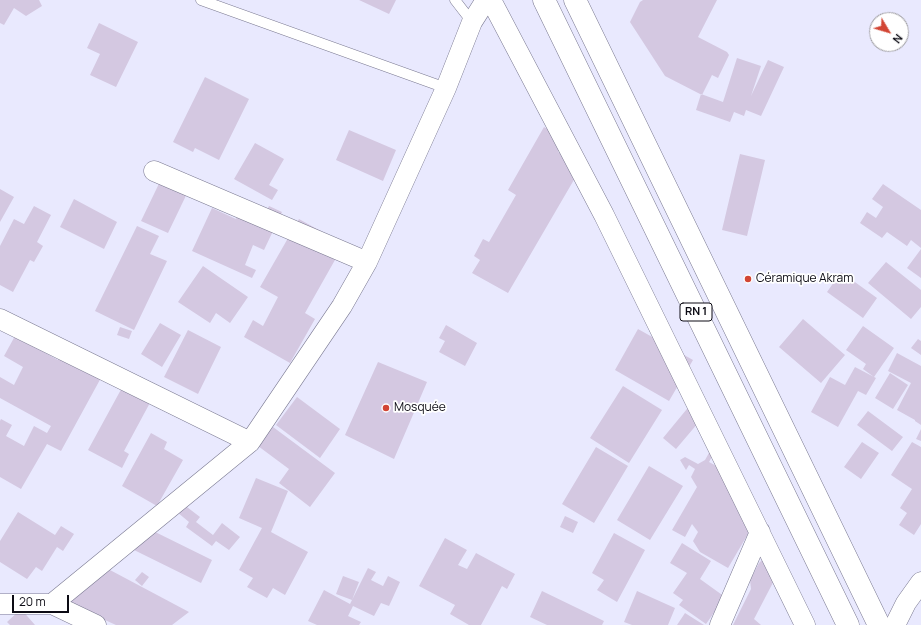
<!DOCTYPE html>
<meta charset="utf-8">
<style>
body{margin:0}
#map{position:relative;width:921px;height:625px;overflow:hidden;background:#e9e9fe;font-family:Manrope,sans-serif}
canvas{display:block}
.north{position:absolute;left:869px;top:12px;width:40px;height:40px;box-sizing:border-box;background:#fff;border:1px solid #9e9da1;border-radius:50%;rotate:128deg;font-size:11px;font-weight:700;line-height:16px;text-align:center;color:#0c0b14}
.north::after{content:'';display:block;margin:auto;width:14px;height:18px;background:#d24534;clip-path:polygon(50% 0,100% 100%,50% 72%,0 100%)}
.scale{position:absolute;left:12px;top:595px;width:57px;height:18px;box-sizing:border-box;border:2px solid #0c0b14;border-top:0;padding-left:5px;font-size:12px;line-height:14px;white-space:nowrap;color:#0c0b14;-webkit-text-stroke:3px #fff;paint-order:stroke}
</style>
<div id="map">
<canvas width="921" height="625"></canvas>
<div class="north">N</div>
<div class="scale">20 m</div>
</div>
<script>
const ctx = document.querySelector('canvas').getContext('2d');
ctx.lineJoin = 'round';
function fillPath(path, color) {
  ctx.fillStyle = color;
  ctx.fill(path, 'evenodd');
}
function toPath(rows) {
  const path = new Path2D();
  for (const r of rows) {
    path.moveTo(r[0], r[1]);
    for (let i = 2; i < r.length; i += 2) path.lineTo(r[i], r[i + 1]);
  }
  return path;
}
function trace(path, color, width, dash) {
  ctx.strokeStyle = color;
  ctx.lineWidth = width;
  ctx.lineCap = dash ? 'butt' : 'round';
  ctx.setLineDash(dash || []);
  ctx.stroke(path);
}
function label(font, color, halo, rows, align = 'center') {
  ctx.font = font + ' Manrope,sans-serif';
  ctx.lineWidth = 3.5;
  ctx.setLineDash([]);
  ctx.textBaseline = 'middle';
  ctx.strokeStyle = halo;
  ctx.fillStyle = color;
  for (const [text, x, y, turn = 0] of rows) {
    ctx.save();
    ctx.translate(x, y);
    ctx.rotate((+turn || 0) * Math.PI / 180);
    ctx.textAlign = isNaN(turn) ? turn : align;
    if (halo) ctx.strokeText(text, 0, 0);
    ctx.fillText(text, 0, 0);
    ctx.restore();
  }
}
fillPath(toPath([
 [0,0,39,0,42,6,26,16,14,8,4,25,0,23],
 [359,0,396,0,389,14],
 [643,0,717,0,698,37,727,52,729,55,718,78,712,75,702,95,665,76,630,22,640,2],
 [99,23,138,42,116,87,90,75,100,54,87,48],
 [737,58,761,66,751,96,768,60,784,67,761,116,746,110,744,116,734,112,730,122,696,110,701,94,723,102],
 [205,77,249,99,219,160,195,148,193,152,173,142],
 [544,127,565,139,558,152,582,166,508,293,472,273,480,260,474,256,483,239,489,242,516,195,508,190],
 [349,130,396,150,383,181,336,160],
 [255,143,284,159,269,185,278,190,272,200,234,179],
 [740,154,765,160,747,236,722,230],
 [167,167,193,181,168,233,141,221],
 [883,184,921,210,921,248,911,240,907,246,887,232,882,238,860,223,867,212,876,218,883,207,872,199],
 [0,189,14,197,0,222],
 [74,199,117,222,104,249,60,227],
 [34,206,51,215,37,242,43,246,34,262,30,260,13,292,0,285,0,246,14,219,24,224],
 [269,206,282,212,264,250,253,245,245,265,256,270,252,278,192,251,212,208,236,219,241,207,264,217],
 [299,219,344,244,305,313,315,319,290,363,244,337,253,320,263,326,278,297,260,287],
 [137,226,159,236,150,254,167,261,134,330,95,311],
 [921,249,921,278,907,268],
 [886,262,921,290,921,307,911,319,868,283],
 [203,266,248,297,230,323,216,313,210,323,178,302],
 [841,272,877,298,863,318,827,292],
 [803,319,845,355,821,383,779,347],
 [160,323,181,335,162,367,141,354],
 [446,325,477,343,465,366,439,352,445,341,439,338],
 [863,326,894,348,874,377,863,369,866,364,846,350],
 [120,327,132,331,129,339,117,335],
 [638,329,693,360,669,401,615,370],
 [188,330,221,347,198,394,164,377],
 [15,336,58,360,62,353,102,376,61,451,47,444,21,489,0,477,0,421,1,419,12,425,6,436,24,446,34,426,47,433,51,426,0,398,0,377,14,385,23,367,4,356],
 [918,339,921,341,921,355,911,348],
 [897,353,921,366,921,425,915,421,915,420,897,410,911,383,888,371],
 [378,362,427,382,394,459,345,435],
 [855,367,876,378,866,395,858,391,838,427,811,412,830,377,845,385],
 [890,373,908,385,893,409,875,398],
 [124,384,152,399,124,451,129,454,122,468,88,450],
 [623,386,662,410,629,463,590,438],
 [297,397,340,429,320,458,276,425],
 [691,404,704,416,676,449,663,438],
 [868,411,903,437,892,451,857,425],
 [273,427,335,473,310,507,279,483,289,469,258,446],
 [921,429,921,441,916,439],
 [151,433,167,442,164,449,183,460,157,506,122,486],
 [862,442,879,453,861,479,844,467],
 [912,442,921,447,921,524,914,535,899,525,907,513,900,508,912,489,891,475],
 [713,446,716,450,709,462,731,474,755,522,728,568,700,552,693,541,698,532,692,524,685,537,672,530,697,487,691,477,695,469,689,465,686,470,680,460,685,457,698,464,705,460],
 [596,447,628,466,594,523,562,504],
 [649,466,683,486,650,540,617,520],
 [256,478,288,491,271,532,308,552,285,595,273,588,267,598,247,587,253,578,239,570,262,528,239,518],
 [183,504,200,517,196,522,213,535,222,523,240,537,229,550,216,541,212,546,186,527,189,522,177,512],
 [18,512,55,535,61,526,74,534,63,551,57,547,42,571,36,567,27,579,0,562,0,541],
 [565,516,578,522,573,533,560,527],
 [143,526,212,560,201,583,132,549],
 [614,533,645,550,617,602,597,590,604,580,592,573],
 [445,538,467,550,458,565,467,569,476,553,515,574,507,589,502,586,481,625,469,625,450,614,455,605,419,586],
 [682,543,711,561,700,579,725,597,706,624,679,605,683,600,673,593,687,573,670,563],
 [764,558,779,571,754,619,761,625,733,625,751,589,750,580,759,563],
 [368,568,376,572,371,580,383,586,388,576,400,582,389,606,381,603,374,616,353,606,348,616,361,622,359,625,317,625,308,621,324,590,350,604],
 [110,570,189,612,172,625,116,625,65,602],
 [142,572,149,577,142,586,135,580],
 [343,576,359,582,352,600,336,594],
 [542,591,604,621,602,625,547,625,530,617],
 [637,591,675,608,668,625,632,625,624,622],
 [21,609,35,625,10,625,7,622],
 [685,613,704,625,677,625]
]), '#d4c8e1');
const service = toPath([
 [201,0,446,88],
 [455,0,472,22]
]);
const minor = toPath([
 [491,0,604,215,805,625],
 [154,171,367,262],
 [0,319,250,442],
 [0,604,52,604,96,625],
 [52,604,250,442,342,306,367,262,446,88,472,22,486,0],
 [720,625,760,532],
 [895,625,906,603,921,582]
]);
const trunk = toPath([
 [544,0,848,625],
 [575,0,879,625]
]);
trace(service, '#7a7991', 11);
trace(minor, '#7a7991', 21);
trace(trunk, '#7a7991', 23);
trace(service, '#fff', 10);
trace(minor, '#fff', 20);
trace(trunk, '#fff', 22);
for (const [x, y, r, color] of [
 [748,279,4,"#d24534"],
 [386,408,4,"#d24534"]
]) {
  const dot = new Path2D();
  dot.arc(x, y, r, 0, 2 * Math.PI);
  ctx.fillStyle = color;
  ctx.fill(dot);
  trace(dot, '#fff', 1.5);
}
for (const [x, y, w] of [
 [696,312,32]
]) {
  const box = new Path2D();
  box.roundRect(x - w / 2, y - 9, w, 18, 3);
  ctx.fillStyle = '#fff';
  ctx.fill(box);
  trace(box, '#0c0b14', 1);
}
label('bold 11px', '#0c0b14', null, [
 ["RN 1",696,312]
]);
label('12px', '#0c0b14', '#fff', [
 ["Céramique Akram",756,279],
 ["Mosquée",394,408]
], 'left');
</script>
